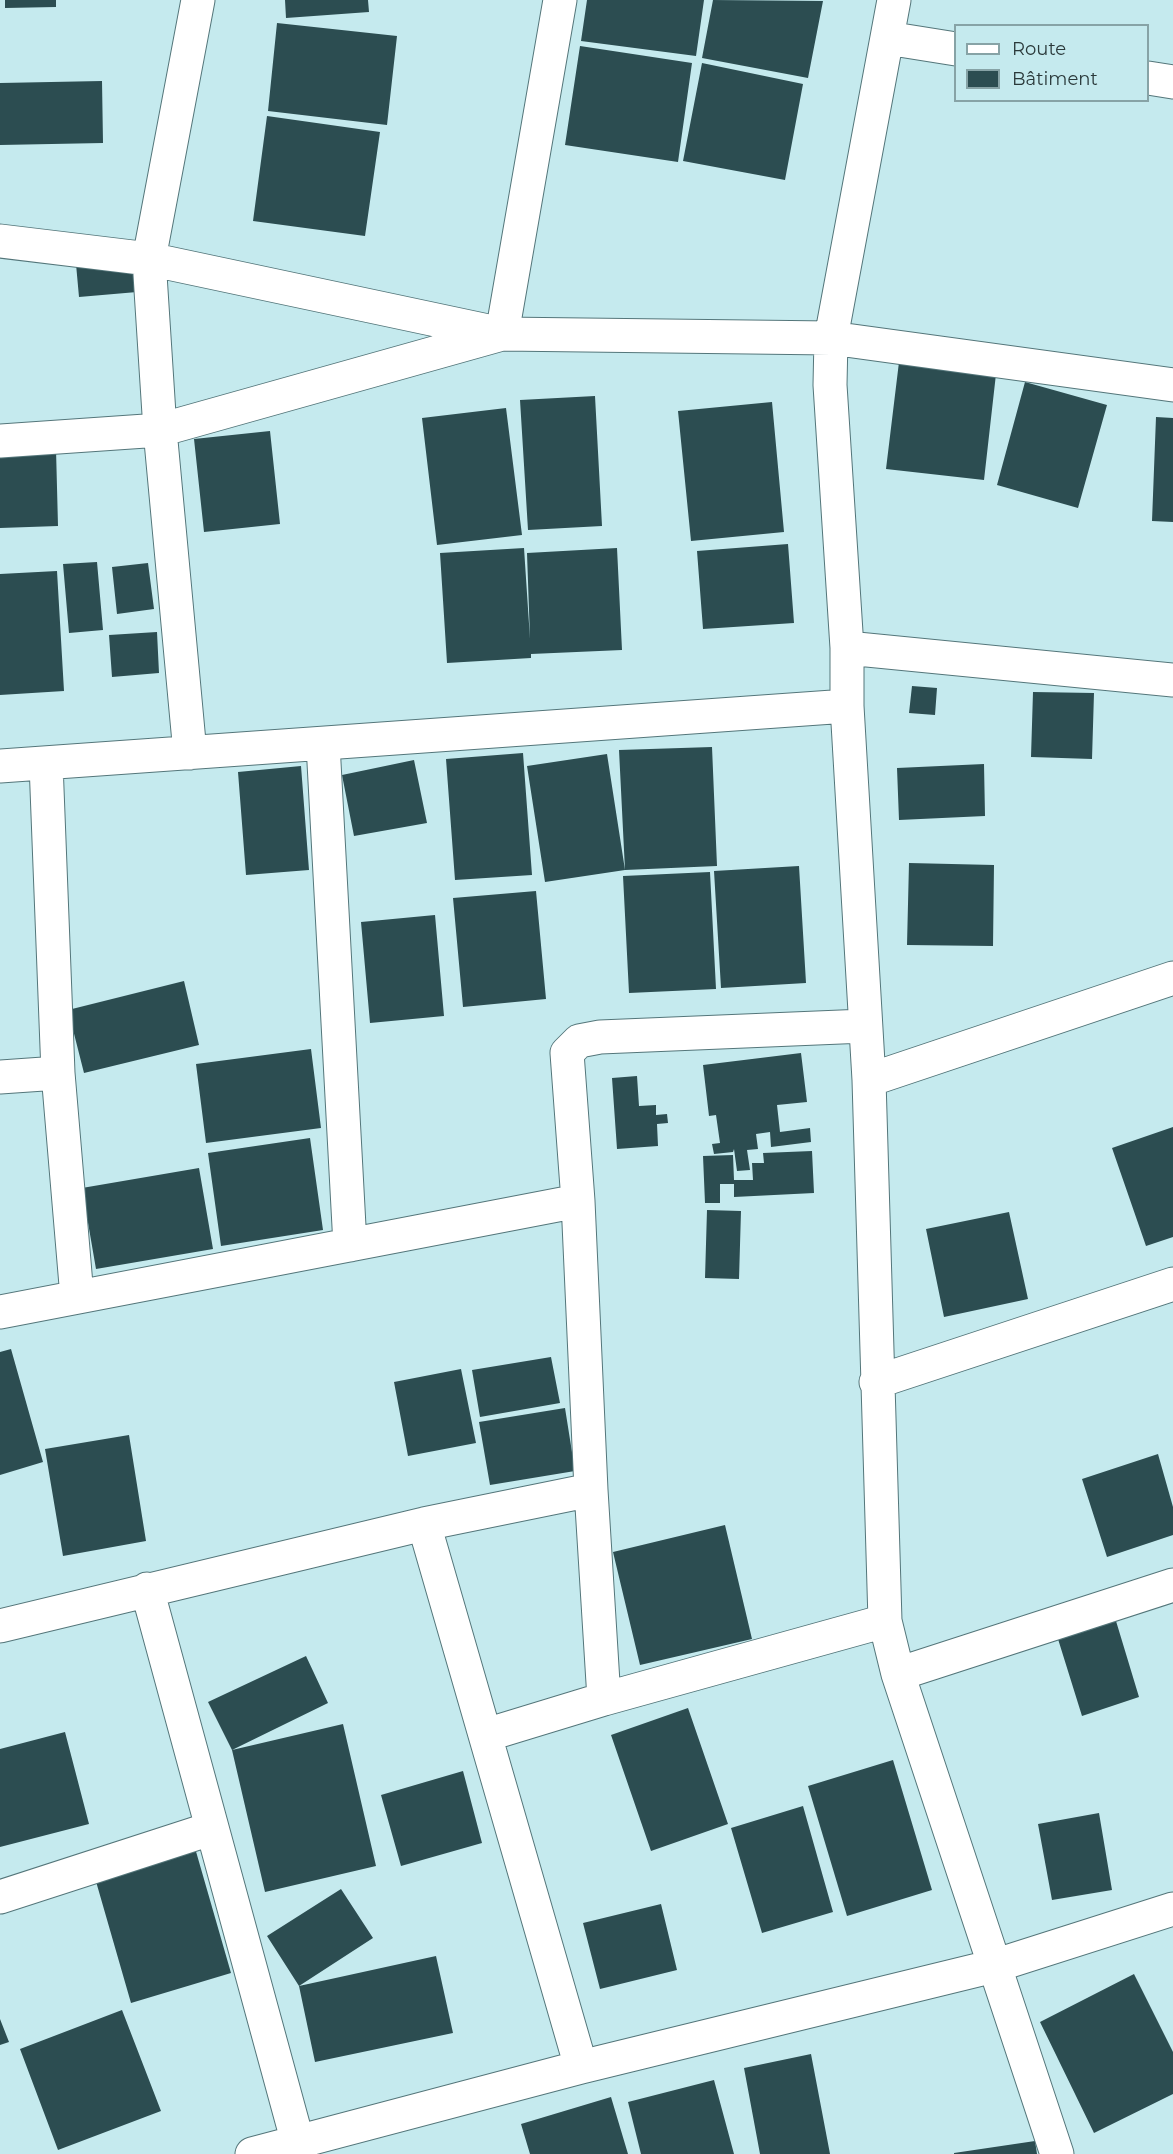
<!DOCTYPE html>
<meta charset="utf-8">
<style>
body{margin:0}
#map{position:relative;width:1173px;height:2154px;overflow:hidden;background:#c5eaee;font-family:Montserrat,sans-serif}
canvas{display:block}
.legend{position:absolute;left:954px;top:24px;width:195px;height:78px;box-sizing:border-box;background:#c5eaee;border:2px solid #87a3a6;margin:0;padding:8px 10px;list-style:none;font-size:18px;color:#2a393a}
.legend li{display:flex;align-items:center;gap:12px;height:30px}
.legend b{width:30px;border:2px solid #87a3a6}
</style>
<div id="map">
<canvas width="1173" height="2154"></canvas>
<ul class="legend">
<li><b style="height:8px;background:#fff"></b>Route</li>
<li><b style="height:16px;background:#2c4d51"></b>Bâtiment</li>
</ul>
</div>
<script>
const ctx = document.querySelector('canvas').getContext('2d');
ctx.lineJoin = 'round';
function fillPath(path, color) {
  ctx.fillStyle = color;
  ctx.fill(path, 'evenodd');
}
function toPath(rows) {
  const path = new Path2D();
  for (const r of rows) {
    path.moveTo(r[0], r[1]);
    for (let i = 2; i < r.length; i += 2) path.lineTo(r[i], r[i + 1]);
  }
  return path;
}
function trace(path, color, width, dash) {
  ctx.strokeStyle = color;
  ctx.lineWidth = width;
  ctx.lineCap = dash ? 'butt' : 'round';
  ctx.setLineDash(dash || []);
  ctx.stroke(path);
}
fillPath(toPath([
 [5,0,56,0,56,7,5,8],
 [285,0,368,0,369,12,286,18],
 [587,0,704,0,696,56,581,41],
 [713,0,823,1,808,78,702,58],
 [277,23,397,36,387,125,268,111],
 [580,46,692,63,678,162,565,145],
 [702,63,803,84,785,180,683,161],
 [102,81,103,143,0,145,0,83],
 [267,116,380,132,365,236,253,221],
 [134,259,137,292,79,297,76,264],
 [899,362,996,374,984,480,886,469],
 [1025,382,1107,405,1078,508,997,485],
 [595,396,602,526,528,530,520,400],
 [772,402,784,532,691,541,678,411],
 [506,408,522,535,437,545,422,418],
 [1156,417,1173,418,1173,522,1152,521],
 [270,431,280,524,204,532,194,439],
 [56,449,58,526,0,528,0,451],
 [788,544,794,623,703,629,697,551],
 [524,548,530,639,527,553,617,548,622,650,531,654,531,658,447,663,440,553],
 [97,562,103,630,69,633,63,564],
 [148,563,154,609,117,614,112,567],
 [57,571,64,691,0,695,0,574],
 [157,632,159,673,112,677,109,635],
 [912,686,937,688,935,715,909,713],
 [1033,692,1094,693,1092,759,1031,757],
 [712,747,717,866,625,870,545,882,527,766,607,754,625,870,619,750],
 [523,753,532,875,455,880,446,759],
 [414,760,427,823,354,836,342,775],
 [984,764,985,816,899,820,897,768],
 [301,766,309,870,246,875,238,772],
 [909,863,994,865,993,946,907,945],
 [799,866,806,983,721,988,714,871],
 [710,872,716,989,629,993,623,876],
 [536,891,546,999,463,1007,453,898],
 [435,915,444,1016,370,1023,361,922],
 [184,981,199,1045,84,1073,68,1010],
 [311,1049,321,1128,206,1143,196,1064],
 [801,1053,807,1102,777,1105,780,1132,810,1128,811,1142,771,1147,770,1132,756,1134,758,1149,747,1150,750,1170,737,1171,734,1149,733,1152,714,1154,712,1144,720,1143,716,1115,709,1116,703,1065],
 [637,1076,639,1106,656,1105,656,1115,667,1114,668,1123,657,1124,658,1146,617,1149,612,1078],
 [1173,1127,1173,1237,1146,1246,1112,1148],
 [310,1138,323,1230,221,1246,208,1153],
 [812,1151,814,1193,734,1197,734,1184,720,1184,720,1203,705,1203,703,1156,733,1155,734,1180,753,1180,752,1163,764,1163,763,1153],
 [199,1168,213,1249,96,1269,82,1188],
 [707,1210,741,1211,739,1279,705,1278],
 [1009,1212,1028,1299,944,1317,926,1229],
 [11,1349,43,1462,0,1475,0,1352],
 [551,1357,560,1403,480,1417,472,1370],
 [461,1369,476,1443,408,1456,394,1382],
 [565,1408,575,1471,490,1485,479,1422],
 [129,1435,146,1541,63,1556,45,1449],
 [1158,1454,1173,1507,1173,1535,1107,1557,1082,1479],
 [725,1525,752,1639,640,1665,613,1552],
 [1116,1621,1139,1697,1082,1716,1058,1639],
 [306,1656,328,1703,232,1750,343,1724,376,1866,265,1892,232,1750,208,1702],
 [688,1708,728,1824,651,1851,611,1735],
 [65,1732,89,1824,0,1847,0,1749],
 [893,1760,932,1890,847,1916,808,1786],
 [463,1771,482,1843,401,1866,381,1795],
 [803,1806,833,1912,762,1933,731,1828],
 [1099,1813,1112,1890,1052,1900,1038,1824],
 [195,1848,231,1973,131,2003,95,1878],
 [341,1889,373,1938,299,1986,436,1956,453,2033,315,2062,299,1986,267,1936],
 [661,1904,677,1970,600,1989,583,1923],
 [1134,1974,1173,2052,1173,2094,1094,2133,1040,2022],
 [122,2010,161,2111,58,2150,20,2049],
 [0,2019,9,2042,0,2045],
 [811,2054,830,2154,760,2154,744,2068],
 [714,2080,734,2154,641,2154,628,2102],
 [611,2097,628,2154,530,2154,521,2124],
 [1035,2141,1037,2154,954,2154,954,2153]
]), '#2c4d51');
const street = toPath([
 [894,0,831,338,830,385,847,648,847,706,869,1080,885,1621,898,1674,1057,2154],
 [887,38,956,49],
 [1148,78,1173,82],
 [0,241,149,259,502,334,831,338,1173,385],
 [0,441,160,430,502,334,560,0],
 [847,648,1173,680],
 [323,744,350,1245],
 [190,753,160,430,149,259,198,0],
 [46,763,58,1073,77,1297],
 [0,766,847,706],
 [0,1077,58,1073],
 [869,1080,1173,978],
 [0,1312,578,1201],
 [876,1382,1173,1284],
 [424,1524,581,2067],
 [147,1589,301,2154],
 [0,1626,424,1524,591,1490],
 [898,1674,1173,1585],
 [604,1699,591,1490,578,1201,567,1053,579,1041,600,1037,865,1026],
 [486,1735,604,1699,885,1621],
 [0,1897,210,1829],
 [252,2154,581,2067,994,1966,1173,1909]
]);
trace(street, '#54767a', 35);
trace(street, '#fff', 33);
</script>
